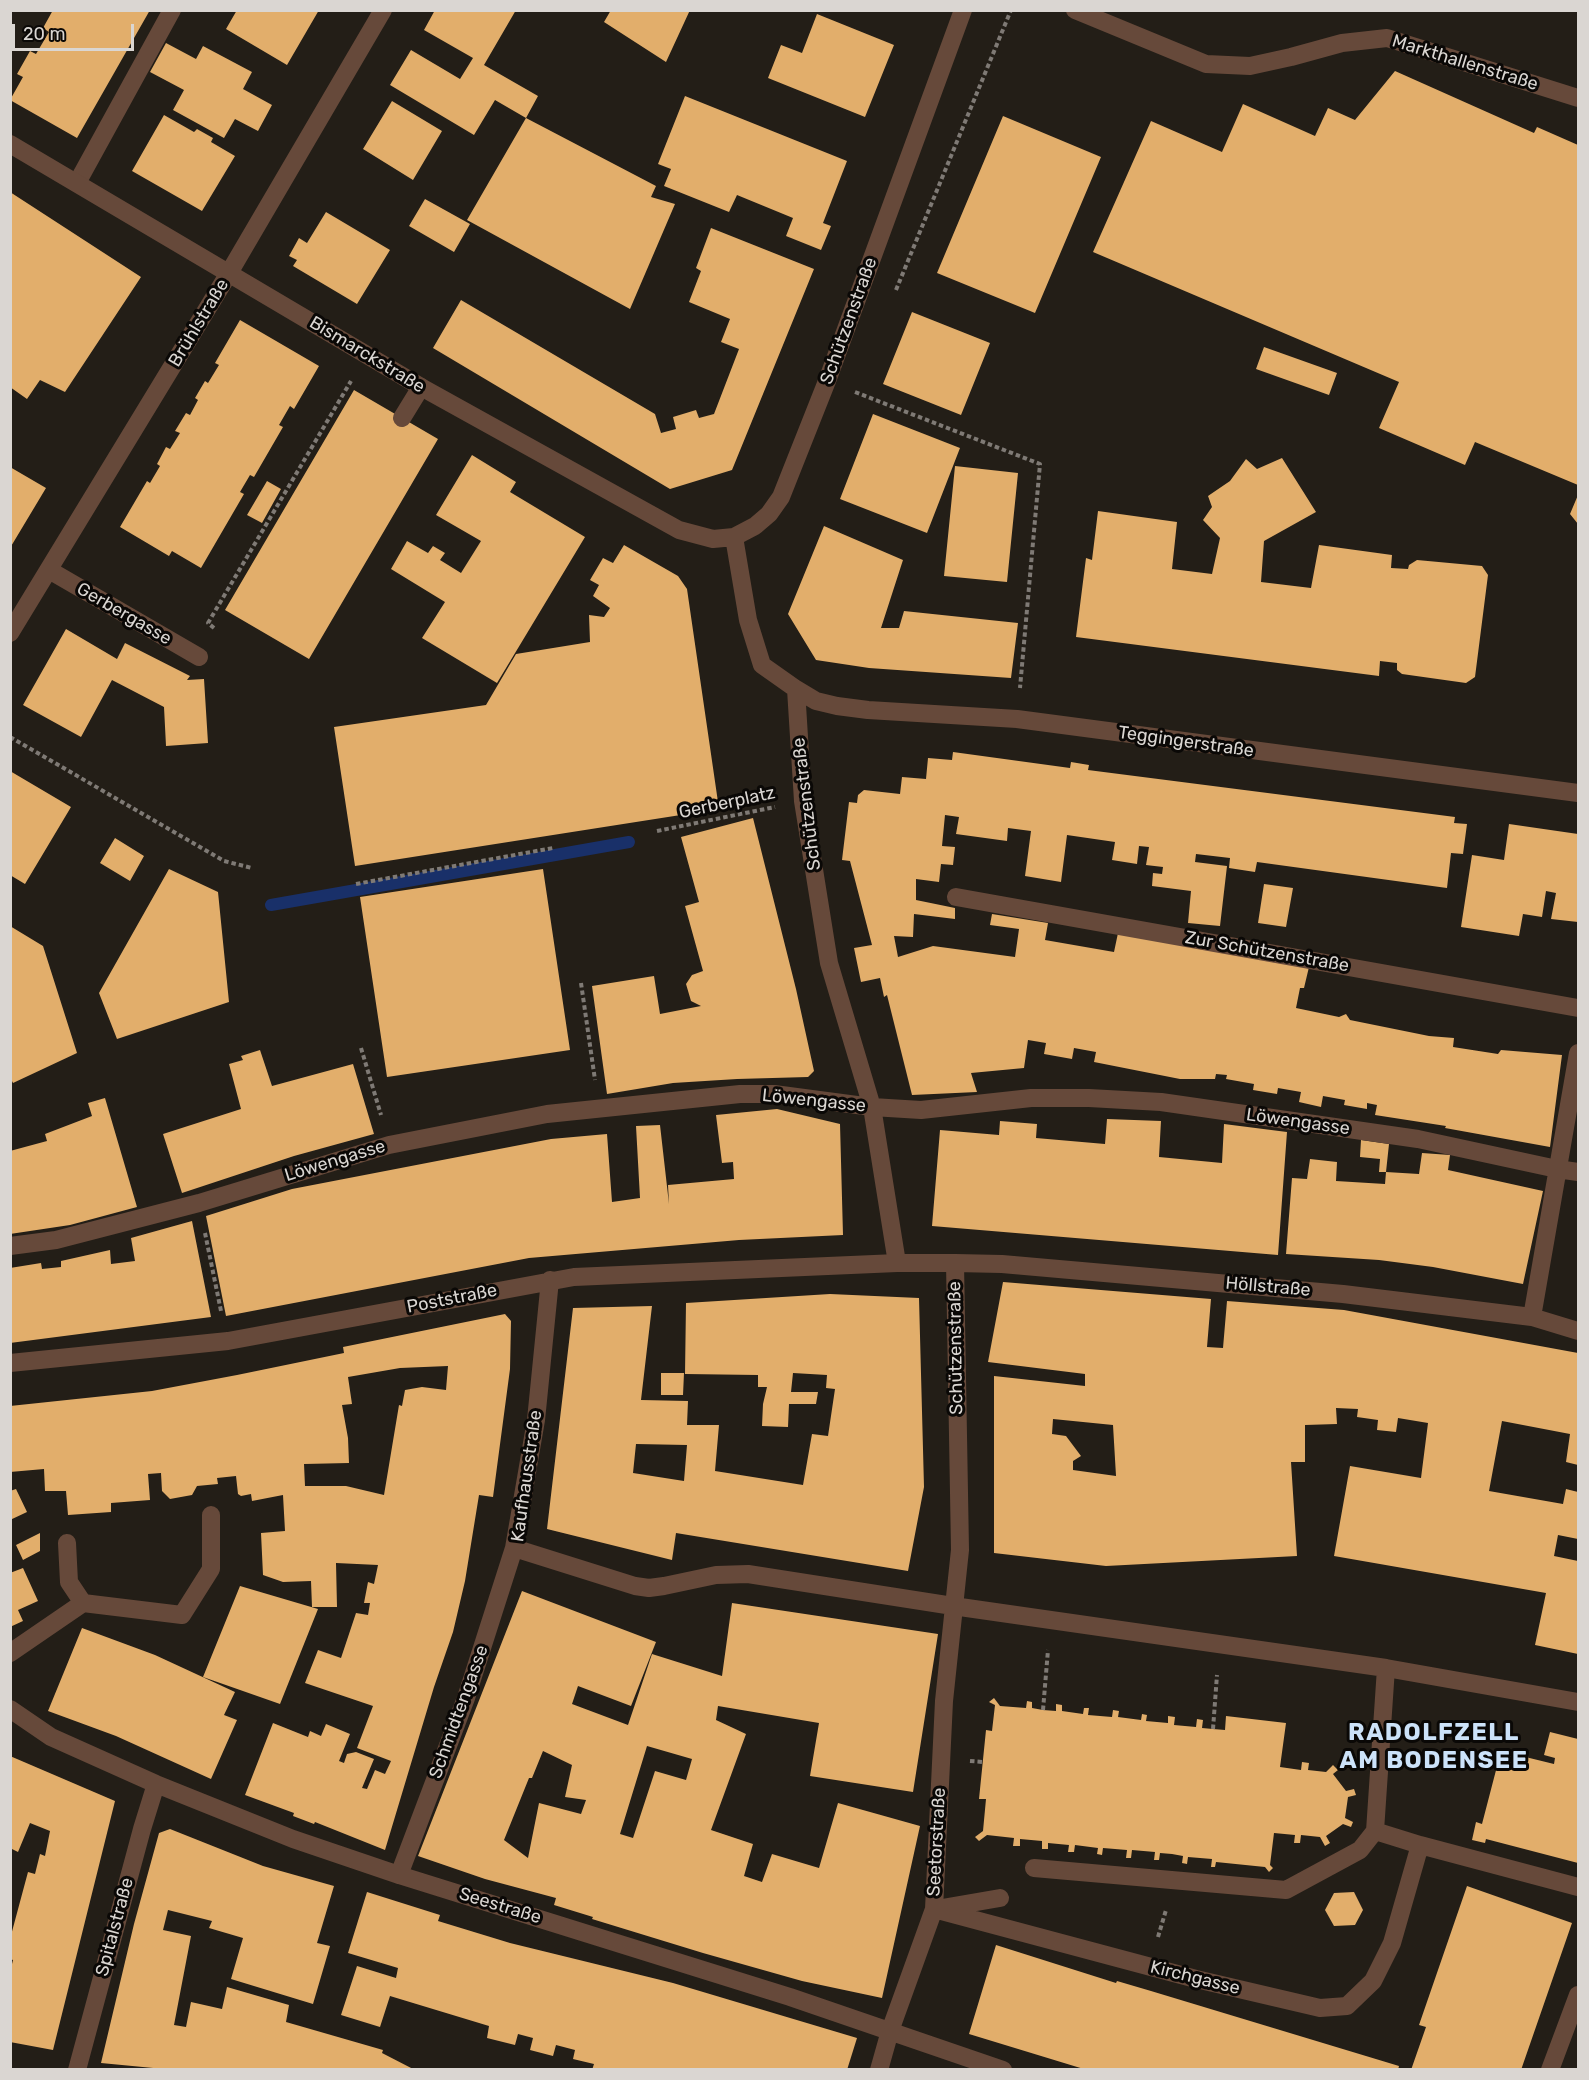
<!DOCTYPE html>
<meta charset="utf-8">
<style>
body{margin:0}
#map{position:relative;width:1589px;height:2080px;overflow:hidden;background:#231e17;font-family:Rubik,sans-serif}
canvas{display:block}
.frame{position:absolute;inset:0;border:12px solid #dad6d2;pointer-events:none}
.scale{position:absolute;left:12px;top:24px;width:122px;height:27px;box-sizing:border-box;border:3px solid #dad6d2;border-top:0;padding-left:8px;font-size:18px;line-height:21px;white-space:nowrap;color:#dad6d2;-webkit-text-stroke:4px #0a0806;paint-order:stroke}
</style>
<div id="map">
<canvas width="1589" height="2080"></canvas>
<div class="frame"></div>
<div class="scale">20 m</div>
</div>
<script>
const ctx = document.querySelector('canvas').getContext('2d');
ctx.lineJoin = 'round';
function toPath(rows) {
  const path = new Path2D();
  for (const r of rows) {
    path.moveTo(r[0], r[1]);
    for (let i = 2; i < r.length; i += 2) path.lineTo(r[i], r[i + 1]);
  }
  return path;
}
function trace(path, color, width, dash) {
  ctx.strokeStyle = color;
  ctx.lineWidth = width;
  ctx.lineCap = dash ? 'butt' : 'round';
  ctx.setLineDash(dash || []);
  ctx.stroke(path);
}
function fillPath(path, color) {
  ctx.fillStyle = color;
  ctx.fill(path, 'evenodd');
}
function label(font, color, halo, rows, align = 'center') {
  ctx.font = font + ' Rubik,sans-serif';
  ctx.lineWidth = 6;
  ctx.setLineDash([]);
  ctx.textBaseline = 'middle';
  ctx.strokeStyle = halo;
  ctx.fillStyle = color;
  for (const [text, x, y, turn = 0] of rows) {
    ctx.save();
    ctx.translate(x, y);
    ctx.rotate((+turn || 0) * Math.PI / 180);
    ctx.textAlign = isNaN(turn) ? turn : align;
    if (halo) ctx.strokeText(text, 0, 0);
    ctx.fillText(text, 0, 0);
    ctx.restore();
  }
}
trace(toPath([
 [271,905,629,842]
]), '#193069', 12);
fillPath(toPath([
 [53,10,150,10,77,138,10,100,23,77,17,74,30,51,36,54,49,32,43,28],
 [237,10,319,10,287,65,226,29],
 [435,10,516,10,484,65,538,96,526,118,656,186,651,197,675,204,630,309,467,220,526,118,495,100,474,135,390,85,411,50,460,79,473,58,424,30],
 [611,10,690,10,666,62,604,22],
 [817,14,894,45,865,117,768,78,781,45,802,53],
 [166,43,196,59,203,46,252,72,243,89,272,105,258,131,235,119,224,138,173,110,184,90,150,72],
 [1395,71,1534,133,1537,127,1578,145,1578,485,1475,442,1465,465,1379,428,1399,382,1093,252,1151,121,1222,152,1243,104,1315,136,1328,108,1355,120],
 [685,96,847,161,823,223,831,226,821,250,786,236,793,218,737,195,729,212,664,186,671,169,658,164],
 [392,101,442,131,413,180,363,149],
 [164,115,194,132,197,129,213,138,211,142,235,156,202,211,132,171],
 [1003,116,1101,157,1035,313,937,273],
 [10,192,141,277,65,392,40,380,27,399,10,387],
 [425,199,470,224,454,252,409,226],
 [326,212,390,250,357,304,293,266,297,260,289,256,299,238,307,243],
 [711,228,814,269,732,470,670,489,433,348,461,300,655,414,661,433,676,429,673,417,696,410,699,418,714,414,739,349,721,342,730,319,689,302,701,271,696,268],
 [912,312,990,343,961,415,883,384],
 [240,320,319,366,294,409,290,406,279,425,283,427,254,477,250,475,240,492,244,494,201,568,172,551,169,556,120,527,147,481,150,483,160,466,157,464,166,447,170,449,180,433,175,431,186,413,190,415,198,400,195,398,205,381,208,383,219,365,215,363],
 [1264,347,1337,373,1329,395,1256,369],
 [354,390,438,439,309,659,225,610],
 [873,414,960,448,927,533,840,499],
 [472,455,516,482,510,492,585,537,497,683,422,638,445,602,391,569,407,541,428,553,433,546,445,553,440,560,461,573,481,541,436,515],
 [1282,458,1316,512,1264,541,1261,582,1311,588,1319,545,1392,555,1391,568,1408,569,1409,565,1417,560,1482,566,1488,575,1475,677,1466,683,1402,674,1397,670,1397,663,1380,661,1379,676,1076,637,1086,558,1092,560,1098,511,1177,522,1172,569,1212,574,1220,538,1203,520,1212,507,1208,496,1230,481,1246,459,1257,469],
 [955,466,1018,473,1007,582,944,576],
 [10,467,46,488,10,548],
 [267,481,281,489,262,523,247,515],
 [1578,495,1578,524,1570,514],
 [824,526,903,560,881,628,899,628,904,611,1018,623,1011,678,869,668,816,660,788,614],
 [624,545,678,576,687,589,719,809,355,866,334,727,486,705,516,654,590,642,589,615,604,617,610,608,593,596,599,585,590,580,603,558,613,563],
 [66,629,117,659,125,643,190,676,187,680,204,679,208,743,166,746,164,707,112,680,81,737,23,705],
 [953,752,1070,768,1071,762,1089,765,1088,770,1455,817,1454,823,1467,824,1463,854,1451,853,1447,888,1257,862,1255,872,1229,868,1230,858,1196,854,1195,862,1227,866,1220,926,1188,923,1191,891,1152,886,1153,873,1162,874,1163,867,1146,865,1149,847,1139,846,1137,864,1112,860,1115,842,1067,835,1061,882,1025,876,1031,831,1008,828,1007,841,956,834,959,817,945,815,942,846,955,847,953,865,941,864,939,882,916,879,916,900,955,908,955,919,914,914,913,937,894,936,898,957,933,946,1015,957,1019,929,990,925,992,914,1048,923,1045,940,1114,952,1118,933,1309,967,1304,988,1300,988,1296,1008,1339,1017,1346,1014,1350,1020,1429,1036,1454,1038,1453,1047,1498,1054,1501,1050,1562,1055,1550,1147,1445,1128,1446,1126,1375,1115,1377,1105,1367,1103,1367,1109,1344,1105,1345,1100,1323,1096,1321,1107,1299,1102,1301,1092,1278,1088,1277,1094,1253,1090,1254,1084,1226,1079,1227,1075,1216,1074,1215,1079,1180,1079,1094,1062,1096,1052,1074,1048,1072,1059,1044,1054,1046,1043,1028,1040,1024,1068,971,1073,977,1092,912,1095,887,995,884,997,880,978,861,982,854,948,872,945,850,861,842,860,849,802,857,803,858,795,864,790,900,794,902,777,926,779,928,758,952,760],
 [10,771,71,807,25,884,10,875],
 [753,818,796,989,814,1071,808,1077,737,1079,673,1083,607,1094,592,986,654,976,660,1014,701,1006,691,1001,686,984,692,975,703,971,685,906,699,902,681,837],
 [1509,824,1578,834,1578,922,1551,919,1556,893,1546,891,1542,917,1523,914,1519,936,1461,927,1472,855,1504,860],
 [115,838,144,856,130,881,100,863],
 [169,869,218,892,229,1002,117,1039,99,993],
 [543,869,570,1050,387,1077,360,897],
 [1264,884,1293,888,1286,927,1258,923],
 [10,926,43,946,77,1053,13,1083,10,1077],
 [260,1050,272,1086,353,1064,374,1134,294,1156,182,1193,163,1134,241,1109,229,1064,243,1060,241,1056],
 [105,1098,137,1207,70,1225,10,1234,10,1151,47,1141,45,1134,92,1116,88,1103],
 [777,1109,840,1124,843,1235,739,1240,529,1258,226,1316,206,1216,292,1189,551,1139,607,1134,612,1202,640,1198,636,1126,660,1125,669,1204,668,1185,734,1179,733,1162,722,1163,716,1115],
 [1107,1119,1161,1121,1159,1157,1222,1163,1224,1124,1287,1132,1278,1255,932,1226,940,1130,999,1135,1000,1121,1037,1124,1036,1138,1105,1144],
 [1361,1140,1389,1144,1386,1172,1419,1174,1422,1153,1450,1155,1448,1170,1543,1191,1523,1284,1433,1267,1379,1260,1286,1254,1292,1178,1307,1179,1310,1159,1337,1162,1336,1181,1385,1184,1386,1172,1379,1172,1380,1159,1360,1157],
 [192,1221,211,1317,10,1343,10,1268,41,1263,42,1269,61,1267,61,1261,110,1250,111,1264,135,1261,131,1238],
 [1003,1282,1211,1299,1207,1347,1223,1348,1227,1301,1344,1310,1578,1353,1578,1465,1566,1462,1570,1434,1502,1421,1489,1491,1563,1504,1566,1489,1578,1492,1578,1539,1558,1535,1554,1556,1578,1561,1578,1654,1535,1645,1546,1593,1334,1556,1350,1466,1421,1478,1428,1423,1398,1418,1396,1432,1377,1430,1378,1420,1357,1417,1358,1409,1336,1408,1337,1424,1305,1425,1305,1462,1291,1462,1297,1556,1106,1566,994,1553,994,1376,1085,1386,1085,1374,988,1362],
 [1053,1419,1113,1425,1116,1476,1073,1470,1073,1461,1081,1456,1066,1436,1052,1434],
 [830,1294,919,1298,924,1487,908,1571,676,1533,672,1560,547,1529,573,1308,652,1306,641,1400,688,1401,687,1425,719,1425,715,1471,803,1485,812,1434,828,1436,835,1389,826,1388,827,1375,793,1373,791,1392,818,1392,816,1404,789,1404,788,1427,762,1426,763,1404,767,1387,758,1387,758,1375,685,1374,686,1303],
 [636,1444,687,1445,684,1481,633,1473],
 [505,1314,511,1321,510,1369,493,1497,479,1495,465,1581,453,1632,434,1687,385,1850,315,1822,314,1824,293,1816,294,1813,245,1795,273,1723,308,1737,310,1731,321,1736,326,1724,350,1734,339,1761,344,1763,347,1754,356,1752,374,1759,362,1788,367,1789,375,1770,385,1774,391,1761,357,1748,373,1706,305,1683,318,1650,341,1658,356,1613,368,1615,370,1603,364,1603,368,1582,374,1584,378,1565,336,1563,337,1607,312,1607,311,1581,283,1582,263,1575,261,1533,285,1531,283,1495,252,1501,251,1494,241,1496,238,1494,236,1476,217,1478,218,1484,197,1486,192,1495,170,1499,162,1491,161,1473,148,1474,150,1500,111,1503,111,1512,68,1515,66,1491,45,1491,44,1469,10,1472,10,1406,152,1391,237,1375,344,1353,343,1347],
 [448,1366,446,1390,422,1387,405,1390,402,1406,399,1405,384,1495,346,1486,305,1486,304,1464,349,1463,348,1438,342,1405,352,1404,348,1377,400,1368],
 [661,1373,684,1373,683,1395,661,1395],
 [16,1489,27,1512,10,1520,10,1491],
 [40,1533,40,1551,23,1560,16,1545],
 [23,1568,38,1601,18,1610,23,1621,10,1627,10,1573],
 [240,1586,318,1609,280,1704,203,1677],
 [522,1591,656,1642,631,1706,578,1686,572,1704,628,1725,652,1654,722,1676,732,1603,938,1634,913,1792,810,1776,819,1723,718,1706,716,1720,746,1734,711,1830,753,1844,744,1876,762,1882,772,1854,819,1868,838,1803,920,1826,882,1998,802,1981,703,1953,592,1919,593,1917,554,1905,556,1898,485,1879,418,1856],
 [647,1746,692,1759,686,1780,655,1771,633,1838,620,1834],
 [543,1751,572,1765,565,1797,586,1800,581,1814,539,1803,528,1858,504,1840,529,1778,532,1778],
 [82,1628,155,1655,235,1692,224,1715,237,1720,211,1779,116,1736,48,1711],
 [994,1698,1000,1706,1026,1708,1027,1701,1032,1702,1032,1708,1043,1710,1056,1711,1056,1704,1062,1705,1062,1711,1083,1714,1084,1708,1089,1708,1088,1715,1112,1717,1113,1710,1119,1711,1118,1717,1141,1720,1142,1714,1147,1715,1146,1721,1168,1723,1168,1716,1175,1717,1174,1725,1196,1727,1197,1719,1203,1720,1202,1728,1213,1729,1225,1730,1226,1716,1286,1723,1280,1767,1301,1770,1302,1762,1309,1763,1308,1770,1326,1772,1333,1765,1338,1770,1333,1774,1346,1791,1354,1789,1356,1795,1348,1797,1345,1818,1353,1822,1351,1827,1343,1824,1326,1836,1330,1843,1325,1846,1320,1837,1301,1835,1300,1843,1294,1843,1295,1835,1274,1833,1270,1865,1273,1868,1269,1872,1265,1867,1216,1862,1215,1867,1211,1867,1212,1859,1188,1857,1187,1864,1182,1863,1183,1856,1172,1854,1160,1853,1159,1860,1154,1860,1155,1852,1132,1850,1131,1858,1126,1858,1127,1850,1103,1848,1102,1855,1097,1854,1098,1848,1075,1845,1074,1852,1068,1852,1069,1845,1048,1843,1048,1849,1042,1849,1042,1841,1020,1839,1020,1846,1013,1846,1014,1838,987,1835,979,1841,975,1837,983,1831,986,1799,979,1799,986,1730,992,1731,995,1705,989,1702],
 [1550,1732,1578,1739,1578,1863,1486,1839,1485,1843,1472,1840,1476,1822,1482,1824,1501,1751,1554,1764,1555,1758,1544,1755],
 [10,1756,115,1801,53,2050,10,2042,10,1972,13,1960,10,1959,10,1939,28,1872,35,1874,40,1854,45,1856,50,1831,30,1823,18,1852,10,1848],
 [170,1829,263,1866,334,1886,317,1943,330,1946,313,2004,231,1979,243,1938,209,1928,212,1921,168,1910,163,1930,191,1936,174,2025,186,2027,191,2002,222,2009,227,1987,289,2005,286,2022,383,2050,382,2053,415,2070,174,2070,101,2063,134,1924,159,1833],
 [1467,1886,1572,1923,1521,2070,1411,2070,1426,2027,1419,2025],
 [367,1892,440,1915,438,1921,510,1943,673,1983,857,2038,847,2070,592,2070,594,2064,573,2059,575,2050,556,2045,553,2056,530,2050,533,2038,518,2034,515,2045,487,2038,489,2026,390,1996,380,2027,341,2015,357,1966,396,1978,398,1968,348,1953],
 [1354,1892,1363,1910,1355,1925,1334,1926,1325,1910,1334,1893],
 [996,1945,1116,1983,1117,1981,1151,1991,1399,2066,1398,2070,1087,2070,969,2034]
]), '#e2ae6b');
trace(toPath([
 [896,290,1011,10],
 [855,392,1040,464,1020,688],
 [214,628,208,623,351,381],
 [10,737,224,861,252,868],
 [657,831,775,807],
 [356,884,553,848],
 [581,983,595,1080],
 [361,1048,381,1115],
 [205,1233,221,1311],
 [1043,1710,1048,1650],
 [1213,1729,1217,1675],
 [970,1761,983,1762],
 [1158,1937,1166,1910]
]), '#7f7a75', 4, [4.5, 3]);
trace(toPath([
 [77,183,172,10],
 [402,418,421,387],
 [67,1543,69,1582,83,1603],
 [10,1653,83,1603,182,1615,211,1569,211,1515]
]), '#66493a', 18);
trace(toPath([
 [1075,10,1206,64,1250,66,1291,57,1342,43,1387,38,1578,98],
 [10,144,421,387,679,530,713,539,734,537,755,526,769,514,781,497,827,381,963,10],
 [734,537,748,620,762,665,796,689,816,701,837,706,868,710,1017,719,1578,793],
 [49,570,199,657],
 [10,633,229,273,383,10],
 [796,689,803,801,829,963,872,1107,897,1263,955,1263,960,1550,944,1701,934,1909,890,2031,879,2070],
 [956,897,1578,1008],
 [10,1246,56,1240,199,1203,389,1145,547,1114,740,1094,774,1094,872,1107,921,1110,1031,1098,1089,1098,1161,1102,1418,1139,1557,1169,1578,1172],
 [955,1263,1002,1264,1343,1294,1532,1317,1578,1331],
 [1532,1317,1578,1053],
 [10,1363,228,1341,574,1277,897,1263],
 [514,1548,635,1586,649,1588,664,1586,716,1575,748,1574,953,1606,1386,1668,1375,1831,1360,1850,1286,1890,1034,1868],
 [1386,1668,1578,1702],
 [10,1709,51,1737,156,1784,293,1839,399,1875,790,1997,1003,2070],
 [1375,1831,1420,1845,1578,1887],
 [399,1875,466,1698,514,1548,536,1420,550,1280],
 [942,1908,1000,1898],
 [934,1909,1196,1979,1320,2008,1347,2006,1373,1981,1392,1943,1420,1845],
 [77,2070,142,1829,156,1784],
 [1550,2070,1578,1995]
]), '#66493a', 18);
label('18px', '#dad6d2', '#0a0806', [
 ["Markthallenstraße",1465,63,17],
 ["Schützenstraße",849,321,-70],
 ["Brühlstraße",199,323,-59],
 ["Bismarckstraße",367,355,31],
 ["Gerbergasse",124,614,30],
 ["Teggingerstraße",1186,742,8],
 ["Gerberplatz",727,803,-12],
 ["Schützenstraße",807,804,-97],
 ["Zur Schützenstraße",1267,952,10],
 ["Löwengasse",814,1101,6],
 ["Löwengasse",1298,1122,8],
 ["Löwengasse",335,1161,-17],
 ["Höllstraße",1268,1287,5],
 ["Poststraße",452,1299,-11],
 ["Schützenstraße",956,1348,-91],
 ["Kaufhausstraße",527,1476,-82],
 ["Schmidtengasse",459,1712,-70],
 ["Seetorstraße",937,1842,-87],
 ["Seestraße",500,1906,17],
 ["Spitalstraße",115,1927,-75],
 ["Kirchgasse",1195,1978,14]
]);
ctx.letterSpacing = '1.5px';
label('bold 24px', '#cce2f9', '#0a0806', [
 ["RADOLFZELL",1434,1733],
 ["AM BODENSEE",1434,1761]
]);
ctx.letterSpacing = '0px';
</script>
